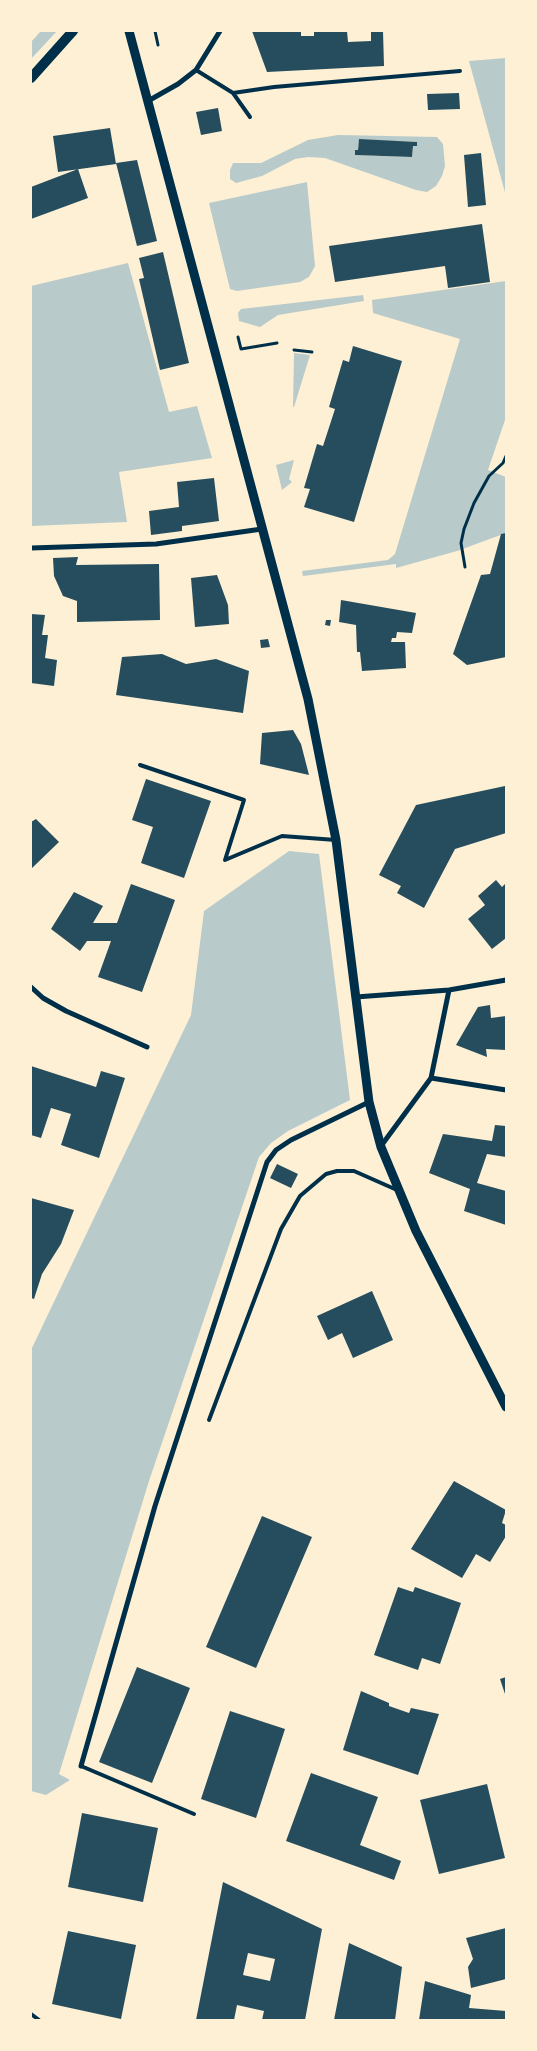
<!DOCTYPE html>
<style>
body{margin:0}
#map{position:relative;width:537px;height:2051px;overflow:hidden;background:#fdf0d5;font-family:Signika,sans-serif}
canvas{display:block}
.frame{position:absolute;inset:0;border:32px solid #fdf0d5;pointer-events:none}
</style>
<div id="map">
<canvas width="537" height="2051"></canvas>
<div class="frame"></div>
</div>
<script>
const ctx = document.querySelector('canvas').getContext('2d');
ctx.lineJoin = 'round';
function fillPath(path, color) {
  ctx.fillStyle = color;
  ctx.fill(path, 'evenodd');
}
function toPath(rows) {
  const path = new Path2D();
  for (const r of rows) {
    path.moveTo(r[0], r[1]);
    for (let i = 2; i < r.length; i += 2) path.lineTo(r[i], r[i + 1]);
  }
  return path;
}
function trace(path, color, width, dash) {
  ctx.strokeStyle = color;
  ctx.lineWidth = width;
  ctx.lineCap = dash ? 'butt' : 'round';
  ctx.setLineDash(dash || []);
  ctx.stroke(path);
}
fillPath(toPath([
 [41,31,57,31,31,59,31,42],
 [506,58,506,196,469,61],
 [338,135,437,137,443,144,445,166,442,176,436,186,427,192,416,190,325,158,308,157,295,159,262,176,236,183,230,179,230,170,233,163,261,163,308,140],
 [359,140,417,142,417,146,413,146,412,157,355,155,355,150,358,150],
 [307,182,315,266,309,277,300,282,237,291,230,289,209,203],
 [128,263,169,412,197,406,212,458,119,472,127,522,31,526,31,286],
 [506,281,506,417,488,470,506,477,506,533,457,551,396,568,396,564,303,576,302,571,388,560,395,554,460,339,373,313,372,300],
 [363,295,364,301,278,315,260,327,239,321,238,313,241,309],
 [294,353,310,355,294,407,293,407],
 [294,460,289,479,292,482,282,490,276,465],
 [289,851,319,854,350,1100,288,1131,271,1143,259,1157,149,1481,59,1774,70,1780,46,1795,31,1791,31,1350,191,1015,204,911]
]), '#b9caca');
fillPath(toPath([
 [252,31,301,31,301,36,314,36,314,31,347,31,348,42,371,41,371,31,383,31,384,66,267,72],
 [459,93,460,109,428,110,427,94],
 [218,108,222,131,201,135,196,112],
 [110,128,116,164,58,172,53,136],
 [359,139,417,142,417,146,413,146,412,157,355,155,355,150,358,150],
 [481,153,486,205,468,207,464,155],
 [137,160,157,241,137,246,116,163],
 [78,169,88,198,31,219,31,187],
 [482,224,490,282,448,288,445,266,335,282,329,246],
 [163,252,189,363,160,370,139,279,144,278,139,258],
 [353,346,402,361,354,522,304,507,310,489,304,488,317,444,323,446,335,409,329,407,343,360,349,362],
 [214,478,219,521,182,526,182,531,151,535,149,511,179,507,177,482],
 [506,533,506,657,467,665,453,654,481,575,490,574,501,534],
 [78,557,76,565,159,564,160,620,77,622,77,601,63,596,54,576,53,558],
 [217,575,228,605,229,624,195,627,191,578],
 [341,600,416,613,412,633,397,632,396,638,392,638,391,642,405,642,406,668,362,671,360,652,357,652,356,625,339,622],
 [31,614,45,615,42,635,48,635,45,658,57,660,54,686,31,683],
 [326,620,331,620,330,626,325,625],
 [268,639,270,647,261,648,260,640],
 [162,654,186,664,216,659,249,671,243,713,116,695,122,657],
 [293,730,301,744,309,775,260,764,262,733],
 [146,779,211,801,184,878,141,863,153,827,132,820],
 [505,786,506,833,455,849,424,908,397,893,401,886,379,875,416,805],
 [36,819,59,842,31,869,31,822],
 [496,880,502,887,506,883,506,938,492,949,468,919,485,905,478,896],
 [131,884,175,900,142,992,98,977,111,941,87,941,80,951,51,929,74,892,103,906,93,923,117,923],
 [490,1005,491,1018,506,1016,506,1050,486,1049,487,1057,456,1045,478,1007],
 [31,1066,96,1087,101,1071,125,1078,99,1158,61,1145,71,1114,51,1108,41,1138,31,1135],
 [495,1125,506,1126,506,1157,487,1154,477,1183,506,1191,506,1225,464,1211,470,1189,429,1173,443,1134,492,1141],
 [277,1164,298,1174,291,1188,270,1178],
 [31,1198,74,1210,61,1244,42,1274,34,1299,31,1298],
 [372,1291,393,1340,353,1358,342,1333,328,1340,317,1316],
 [454,1481,506,1510,502,1523,506,1525,506,1536,490,1562,476,1554,462,1578,411,1549],
 [262,1516,312,1537,256,1668,206,1647],
 [398,1587,413,1592,415,1587,461,1603,440,1664,422,1658,418,1670,374,1655],
 [137,1667,190,1688,152,1783,99,1762],
 [506,1677,506,1694,505,1694,500,1679],
 [361,1691,389,1703,389,1706,409,1713,411,1708,439,1714,418,1775,343,1750],
 [230,1711,285,1729,256,1818,201,1799],
 [311,1773,378,1797,360,1845,401,1861,394,1880,286,1841],
 [487,1784,505,1858,439,1874,420,1800],
 [82,1813,158,1828,143,1902,68,1887],
 [223,1882,322,1929,305,2020,262,2020,264,2011,237,2005,234,2020,196,2020],
 [248,1953,275,1959,270,1981,243,1975],
 [506,1928,506,1979,471,1988,468,1967,473,1959,466,1938],
 [68,1931,136,1945,121,2019,52,2004],
 [349,1943,402,1967,395,2020,334,2020],
 [425,1981,471,1995,469,2008,506,2011,506,2020,419,2020]
]), '#264d5e');
trace(toPath([
 [155,31,158,45],
 [238,337,241,349,277,343],
 [294,350,312,352],
 [465,567,461,543,464,529,474,503,489,476,503,463,506,456]
]), '#003049', 3);
trace(toPath([
 [196,70,233,93,250,117],
 [233,93,274,87,460,71],
 [140,765,244,800,225,860,282,836,336,840],
 [209,1420,281,1229,300,1196,326,1174,337,1171,354,1171,397,1190],
 [81,1766,194,1814],
 [31,2014,39,2020]
]), '#003049', 4);
trace(toPath([
 [148,101,178,84,196,70,220,31],
 [31,548,156,544,262,529],
 [31,987,43,998,66,1011,147,1047],
 [356,997,449,990,506,980],
 [431,1078,449,990],
 [381,1146,431,1078,506,1090],
 [81,1766,155,1506,267,1162,276,1150,291,1140,369,1102]
]), '#003049', 5);
trace(toPath([
 [129,31,308,699,336,840,369,1102,381,1147,416,1231,506,1407]
]), '#003049', 9);
trace(toPath([
 [31,78,73,31]
]), '#003049', 10);
</script>
